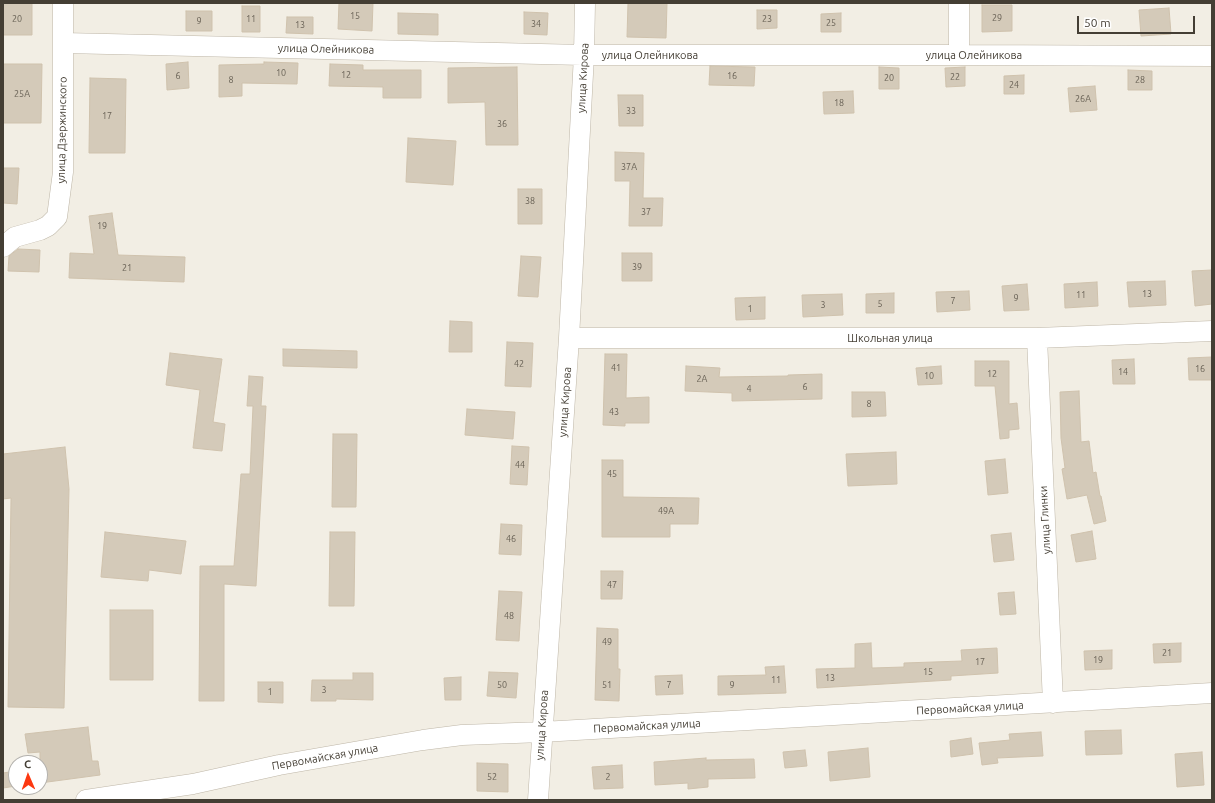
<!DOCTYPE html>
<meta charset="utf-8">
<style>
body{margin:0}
#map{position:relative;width:1215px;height:803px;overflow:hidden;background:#f2eee4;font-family:Ubuntu,sans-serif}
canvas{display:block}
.frame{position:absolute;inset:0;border:4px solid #443e34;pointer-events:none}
.north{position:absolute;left:8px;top:755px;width:40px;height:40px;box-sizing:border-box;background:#fff;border:1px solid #b4b2ae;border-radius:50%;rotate:358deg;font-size:11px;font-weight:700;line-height:16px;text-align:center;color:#443e34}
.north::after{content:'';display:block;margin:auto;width:14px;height:18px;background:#fc3811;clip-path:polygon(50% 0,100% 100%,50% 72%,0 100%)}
.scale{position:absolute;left:1077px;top:16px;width:118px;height:18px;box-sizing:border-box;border:2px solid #443e34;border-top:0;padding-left:5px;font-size:12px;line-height:14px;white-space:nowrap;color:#443e34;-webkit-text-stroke:3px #fff;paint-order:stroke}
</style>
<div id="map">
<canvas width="1215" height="803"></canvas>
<div class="frame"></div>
<div class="north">С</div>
<div class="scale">50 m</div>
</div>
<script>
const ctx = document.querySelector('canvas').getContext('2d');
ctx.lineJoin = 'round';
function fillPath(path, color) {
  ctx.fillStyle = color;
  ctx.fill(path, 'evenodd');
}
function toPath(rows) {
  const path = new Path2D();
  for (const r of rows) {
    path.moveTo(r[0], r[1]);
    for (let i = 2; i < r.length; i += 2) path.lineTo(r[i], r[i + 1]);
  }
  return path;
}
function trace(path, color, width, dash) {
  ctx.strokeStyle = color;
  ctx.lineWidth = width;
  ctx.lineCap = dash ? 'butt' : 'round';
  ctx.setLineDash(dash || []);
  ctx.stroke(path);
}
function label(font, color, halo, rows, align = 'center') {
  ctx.font = font + ' Ubuntu,sans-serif';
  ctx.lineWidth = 4;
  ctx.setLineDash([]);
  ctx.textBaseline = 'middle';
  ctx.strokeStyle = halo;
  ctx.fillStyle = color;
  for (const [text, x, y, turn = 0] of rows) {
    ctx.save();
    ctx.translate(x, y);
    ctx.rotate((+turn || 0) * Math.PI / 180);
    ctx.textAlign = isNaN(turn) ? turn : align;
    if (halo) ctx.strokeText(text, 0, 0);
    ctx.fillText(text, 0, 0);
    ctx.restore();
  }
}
const building = toPath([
 [3,3,32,3,32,35,3,35,3,3],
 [339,3,373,3,372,31,338,29,339,3],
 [628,3,667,3,666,38,627,37,628,3],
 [982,5,1012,5,1012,31,982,32,982,5],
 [242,6,260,6,260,32,242,32,242,6],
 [1169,8,1171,34,1141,36,1139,10,1169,8],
 [757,10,777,10,777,28,757,29,757,10],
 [186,11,212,11,212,31,186,31,186,11],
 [524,12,548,13,547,35,524,34,524,12],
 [398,13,438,14,438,35,398,34,398,13],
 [841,13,841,32,821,32,821,14,841,13],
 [287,17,313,17,313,34,286,33,287,17],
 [188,62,189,88,167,90,166,64,188,62],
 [264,62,298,63,297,84,242,83,242,96,219,97,219,65,264,64,264,62],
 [3,64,42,64,41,123,3,123,3,64],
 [330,64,363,65,363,70,421,70,421,98,383,98,383,87,329,86,330,64],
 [710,66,755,67,754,86,709,85,710,66],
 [517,67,518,145,486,145,485,102,448,103,448,68,517,67],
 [879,67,899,68,899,89,879,89,879,67],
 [965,67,965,86,946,87,945,68,965,67],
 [1128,70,1152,71,1152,90,1128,90,1128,70],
 [1024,75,1024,94,1004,94,1004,76,1024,75],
 [90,78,126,79,125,153,89,153,90,78],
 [1095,86,1097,110,1070,112,1068,88,1095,86],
 [853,91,854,113,824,114,823,92,853,91],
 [618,95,643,95,643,126,619,126,618,95],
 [408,138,456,141,453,185,406,182,408,138],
 [615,152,644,153,643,198,663,198,662,226,629,226,630,181,615,181,615,152],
 [3,168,19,168,17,204,3,203,3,168],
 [518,189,542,189,542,224,518,224,518,189],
 [112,213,118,255,185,257,184,282,69,278,70,253,94,254,89,216,112,213],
 [18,249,40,250,39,272,8,271,9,256,18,249],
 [622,253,652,253,652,281,622,281,622,253],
 [521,256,541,257,538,297,518,296,521,256],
 [1212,270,1212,304,1195,306,1192,271,1212,270],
 [1165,281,1166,305,1129,307,1127,282,1165,281],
 [1097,282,1098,306,1065,308,1064,284,1097,282],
 [1027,284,1029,310,1004,311,1002,286,1027,284],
 [969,291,970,310,937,312,936,292,969,291],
 [894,293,894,313,866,313,866,294,894,293],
 [842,294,843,315,803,317,802,295,842,294],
 [765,297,765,319,736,320,735,298,765,297],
 [450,321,472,322,472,352,449,352,450,321],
 [507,342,533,343,531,387,505,386,507,342],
 [283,349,357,351,357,368,283,366,283,349],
 [170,353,222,359,213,422,225,424,222,451,193,448,200,390,166,385,170,353],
 [605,354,627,354,626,398,649,397,649,423,625,423,625,426,603,425,605,354],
 [1212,357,1212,380,1189,380,1188,358,1212,357],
 [1134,359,1135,384,1113,384,1112,360,1134,359],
 [975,361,1009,361,1009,404,1017,403,1019,429,1009,430,1009,438,1000,439,995,386,975,386,975,361],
 [686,366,720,368,719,377,788,376,788,375,822,374,822,399,732,401,732,393,685,391,686,366],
 [941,366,942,384,918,385,916,368,941,366],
 [249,376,263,377,261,406,266,406,256,586,224,584,224,701,199,701,200,566,234,566,241,474,250,474,253,406,247,406,249,376],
 [1079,391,1081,442,1089,441,1093,473,1096,472,1100,496,1101,496,1106,521,1094,524,1087,495,1067,499,1062,469,1065,468,1061,438,1060,392,1079,391],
 [852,392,885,392,886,416,852,417,852,392],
 [467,409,515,412,513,439,465,435,467,409],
 [333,434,357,434,356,507,332,507,333,434],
 [512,446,529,447,527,485,510,484,512,446],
 [65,447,69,489,64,708,8,707,11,498,3,499,3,454,65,447],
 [896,452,897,484,848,486,846,454,896,452],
 [1005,459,1008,493,988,495,985,461,1005,459],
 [602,460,623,460,623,497,699,498,698,524,670,524,670,537,602,537,602,460],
 [501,524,522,525,521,555,499,554,501,524],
 [1092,531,1096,559,1076,562,1071,535,1092,531],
 [105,532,186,541,181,574,149,570,148,581,101,577,105,532],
 [330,532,355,532,354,606,329,606,330,532],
 [1011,533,1014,560,994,562,991,535,1011,533],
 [601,571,623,571,622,599,601,599,601,571],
 [499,591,522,592,519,641,496,640,499,591],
 [1014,592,1016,614,1000,615,998,593,1014,592],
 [110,610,153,610,153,680,110,680,110,610],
 [597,628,618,629,618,669,620,669,619,701,595,700,597,628],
 [871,643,872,668,904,667,904,663,962,661,961,650,997,648,998,673,951,676,951,680,817,688,816,669,855,668,855,644,871,643],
 [1181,643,1181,662,1154,663,1153,644,1181,643],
 [1112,650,1112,669,1085,670,1084,651,1112,650],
 [784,666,786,693,718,695,718,676,766,675,765,667,784,666],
 [489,672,518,673,516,698,487,696,489,672],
 [353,673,373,673,373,700,336,699,336,701,311,701,312,680,353,680,353,673],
 [682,675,683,694,656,695,655,676,682,675],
 [461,677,461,700,445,700,444,678,461,677],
 [258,682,283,682,283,703,258,702,258,682],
 [88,727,92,761,98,761,100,775,40,783,40,752,28,753,25,734,88,727],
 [1121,730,1122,754,1086,755,1085,731,1121,730],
 [1041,732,1043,756,997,758,998,763,982,765,979,743,1010,740,1009,734,1041,732],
 [971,738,973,754,951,757,950,741,971,738],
 [868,748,870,777,830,781,828,752,868,748],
 [805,750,807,766,785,768,783,752,805,750],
 [1202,752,1204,785,1177,787,1175,754,1202,752],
 [706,758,706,760,754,759,755,778,708,779,708,787,688,789,688,783,655,785,654,762,706,758],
 [477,763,508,764,508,792,477,791,477,763],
 [622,765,623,788,594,789,592,767,622,765],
 [16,771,16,786,3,788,3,773,16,771]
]);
fillPath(building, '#d4cab9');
trace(building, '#cfc2ad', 1);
const minor = toPath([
 [64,43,584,55,959,55,1212,56],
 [959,55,959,3],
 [3,247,15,237,40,230,48,226,57,217,63,172,63,3],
 [569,338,1037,338,1212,331],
 [1037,338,1053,703],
 [86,800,193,784,279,765,423,740,462,735,542,732,1212,693],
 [538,800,569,338,584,55,585,3]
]);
trace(minor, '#beb6a7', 21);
trace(minor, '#fff', 20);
label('9px', '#686155', null, [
 ["15",355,16],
 ["29",997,18],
 ["20",17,19],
 ["11",251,19],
 ["23",767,19],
 ["9",199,21],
 ["25",831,23],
 ["34",536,24],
 ["13",300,25],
 ["10",281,73],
 ["12",346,75],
 ["6",178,76],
 ["16",732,76],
 ["22",955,77],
 ["20",889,78],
 ["8",231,80],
 ["28",1140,80],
 ["24",1014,85],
 ["25А",22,94],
 ["26А",1083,99],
 ["18",839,103],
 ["33",631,111],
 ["17",107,116],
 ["36",502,124],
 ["37А",629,167],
 ["38",530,201],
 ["37",646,212],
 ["19",102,226],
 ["39",637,267],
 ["21",127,268],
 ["13",1147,294],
 ["11",1081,295],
 ["9",1016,298],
 ["7",953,301],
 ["5",880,304],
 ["3",823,305],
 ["1",750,309],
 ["42",519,364],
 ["41",616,368],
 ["16",1200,369],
 ["14",1123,372],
 ["12",992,374],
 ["10",929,376],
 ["2А",702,379],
 ["6",805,387],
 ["4",749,389],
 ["8",869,404],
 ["43",614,412],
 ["44",520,465],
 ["45",612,474],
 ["49А",666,511],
 ["46",511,539],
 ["47",612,585],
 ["48",509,616],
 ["49",607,642],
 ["21",1167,653],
 ["19",1098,660],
 ["17",980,662],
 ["15",928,672],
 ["13",830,678],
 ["11",776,680],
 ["50",502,685],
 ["51",607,685],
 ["7",669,685],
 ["9",732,685],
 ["3",324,690],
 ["1",270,692],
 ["52",492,777],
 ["2",608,777]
]);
label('11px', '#443e34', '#fff', [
 ["улица Олейникова",326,49,1],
 ["улица Олейникова",650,55],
 ["улица Олейникова",974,55],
 ["улица Кирова",583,78,-87],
 ["улица Дзержинского",62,130,-89],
 ["Школьная улица",890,338],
 ["улица Кирова",565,402,-86],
 ["улица Глинки",1045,520,-93],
 ["Первомайская улица",970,708,-3],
 ["улица Кирова",542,725,-86],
 ["Первомайская улица",647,726,-3],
 ["Первомайская улица",325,757,-10]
]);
</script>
